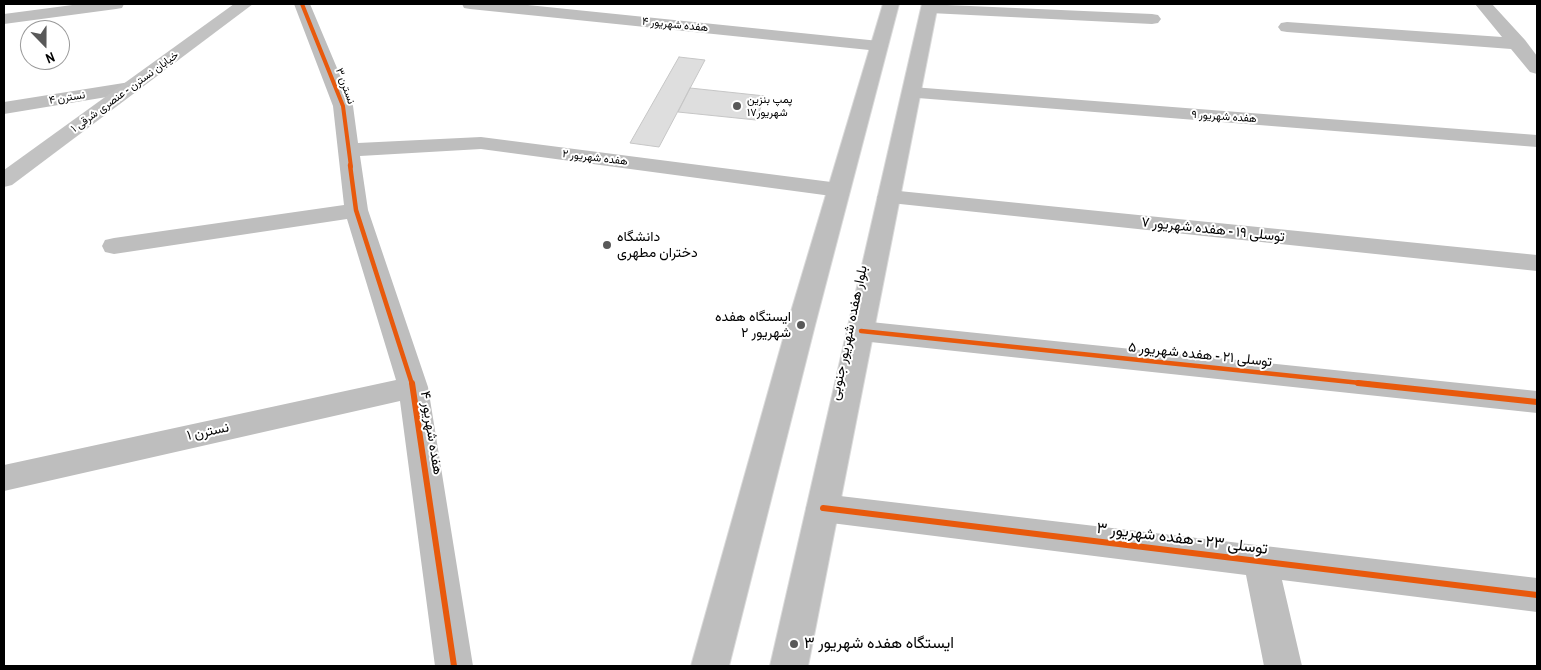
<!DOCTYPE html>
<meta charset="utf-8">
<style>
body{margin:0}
#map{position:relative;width:1541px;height:670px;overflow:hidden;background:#fff;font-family:"Archivo Narrow",sans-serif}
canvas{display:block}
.frame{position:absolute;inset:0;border:5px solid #000;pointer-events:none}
.north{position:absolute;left:20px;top:20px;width:50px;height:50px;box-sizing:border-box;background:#fff;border:1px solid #999;border-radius:50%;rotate:158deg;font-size:14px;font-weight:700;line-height:20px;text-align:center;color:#000}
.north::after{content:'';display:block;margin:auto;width:18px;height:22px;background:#595959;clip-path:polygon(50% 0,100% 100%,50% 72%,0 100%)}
</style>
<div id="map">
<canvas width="1541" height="670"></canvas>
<div class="frame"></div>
<div class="north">N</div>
</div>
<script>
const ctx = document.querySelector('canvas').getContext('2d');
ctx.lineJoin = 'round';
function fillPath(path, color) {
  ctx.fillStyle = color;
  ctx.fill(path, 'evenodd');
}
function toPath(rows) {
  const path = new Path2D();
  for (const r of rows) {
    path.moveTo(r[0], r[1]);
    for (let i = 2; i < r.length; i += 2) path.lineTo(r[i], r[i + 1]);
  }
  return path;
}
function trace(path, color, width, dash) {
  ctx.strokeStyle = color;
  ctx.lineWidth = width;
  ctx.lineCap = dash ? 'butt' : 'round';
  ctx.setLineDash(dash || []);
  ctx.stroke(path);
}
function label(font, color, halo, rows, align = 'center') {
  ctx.font = font + ' "Archivo Narrow",Vazirmatn,sans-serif';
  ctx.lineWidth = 4;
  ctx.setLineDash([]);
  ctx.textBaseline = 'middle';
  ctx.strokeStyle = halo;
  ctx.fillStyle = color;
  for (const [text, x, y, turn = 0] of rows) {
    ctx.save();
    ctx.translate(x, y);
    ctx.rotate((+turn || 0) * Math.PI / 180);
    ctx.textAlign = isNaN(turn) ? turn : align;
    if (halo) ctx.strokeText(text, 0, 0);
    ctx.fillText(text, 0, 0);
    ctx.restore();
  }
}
const building = toPath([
 [679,57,705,60,659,147,630,143,679,57],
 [690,88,765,96,756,120,678,112,690,88]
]);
fillPath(building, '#dedede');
trace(building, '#c6c6c6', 1);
const primary = toPath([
 [883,4,899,4,815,325,729,666,691,666,787,325,883,4],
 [922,4,938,4,808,666,770,666,922,4]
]);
trace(primary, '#dbdbdb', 2);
fillPath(toPath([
 [80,4,124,4,122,8,116,9,4,24,4,14,80,4],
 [294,4,310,4,353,106,358,143,481,137,839,183,847,185,850,190,847,195,839,197,481,149,360,156,368,210,428,387,473,666,435,666,400,401,4,491,4,465,396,380,347,219,114,254,105,252,102,246,105,240,114,238,344,205,333,106,294,4],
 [462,4,518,4,879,41,885,42,888,46,885,50,879,51,470,9,464,8,462,4],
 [924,4,1152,14,1158,15,1161,19,1158,23,1152,24,930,13,924,12,921,8,924,4],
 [1475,4,1492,4,1525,40,1537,56,1537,74,1530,72,1511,49,1287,32,1281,31,1278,27,1281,23,1287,22,1502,37,1475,4],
 [130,82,137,84,140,88,137,92,4,114,4,102,130,82],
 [912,87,1537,135,1537,147,905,97,902,93,905,89,912,87],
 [889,190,1537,255,1537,271,881,202,877,197,881,192,889,190],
 [861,321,1537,391,1537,413,861,341,851,338,847,331,851,324,861,321],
 [823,494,1537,578,1537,612,1282,580,1302,666,1264,666,1246,575,823,522,811,518,806,508,811,498,823,494]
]), '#bebebe');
fillPath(toPath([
 [234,4,253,4,12,185,4,187,4,170,234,4]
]), '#c2c2c2');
fillPath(primary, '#bebebe');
trace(toPath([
 [302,4,343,106,351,167]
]), '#e8590c', 4);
trace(toPath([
 [350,165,356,210,412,384],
 [861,331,1370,384]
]), '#e8590c', 4.5);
trace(toPath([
 [412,383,454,666],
 [1358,383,1537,402],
 [823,508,1537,595]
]), '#e8590c', 6);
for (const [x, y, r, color] of [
 [737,106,5,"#595959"],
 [607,245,5,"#595959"],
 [801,325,5,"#595959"],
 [794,644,5,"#595959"]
]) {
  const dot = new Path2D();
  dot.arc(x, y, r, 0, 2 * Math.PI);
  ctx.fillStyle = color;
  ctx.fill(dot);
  trace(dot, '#fff', 2);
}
label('11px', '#000', '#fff', [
 ["هفده شهریور ۴",675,25,6],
 ["نسترن ۳",345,86,70],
 ["خیابان نسترن - عنصری شرقی ۱",125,92,-36],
 ["نسترن ۴",67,98,-9],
 ["هفده شهریور ۹",1224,117,4],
 ["هفده شهریور ۲",595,158,7]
]);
label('11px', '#000', '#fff', [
 ["پمپ بنزین",747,100],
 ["۱۷شهریور",747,113]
], 'left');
label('14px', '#000', '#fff', [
 ["توسلی ۱۹ - هفده شهریور ۷",1213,230,6],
 ["بلوار هفده شهریور جنوبی",849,333,-78],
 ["توسلی ۲۱ - هفده شهریور ۵",1200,355,6],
 ["نسترن ۱",208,432,-12],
 ["هفده شهریور ۴",431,433,81]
]);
label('14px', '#000', '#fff', [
 ["دانشگاه",617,237],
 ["دختران مطهری",617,253],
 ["ایستگاه هفده",791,317,"right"],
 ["شهریور ۲",791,333,"right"]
], 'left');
label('16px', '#000', '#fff', [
 ["توسلی ۲۳ - هفده شهریور ۳",1182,539,7]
]);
label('16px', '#000', '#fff', [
 ["ایستگاه هفده شهریور ۳",804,644]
], 'left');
</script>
